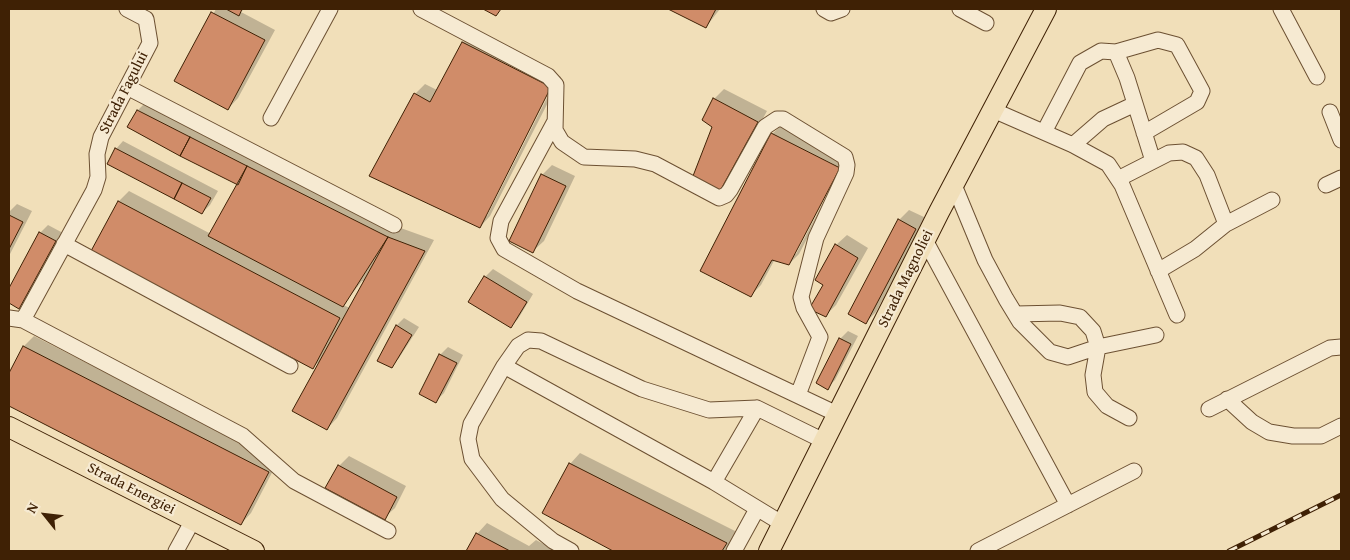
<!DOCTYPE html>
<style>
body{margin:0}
#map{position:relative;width:1350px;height:560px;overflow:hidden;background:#f1dfb9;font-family:"Gentium Book Plus",serif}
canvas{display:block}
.frame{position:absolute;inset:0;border:10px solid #3f2105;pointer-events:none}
.north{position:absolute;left:20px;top:490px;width:50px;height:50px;-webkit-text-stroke:4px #f6ead2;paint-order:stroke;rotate:299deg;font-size:14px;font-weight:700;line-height:20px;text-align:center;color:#3f2105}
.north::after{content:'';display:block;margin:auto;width:18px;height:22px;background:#3f2105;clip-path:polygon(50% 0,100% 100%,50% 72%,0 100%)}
</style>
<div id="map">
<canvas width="1350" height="560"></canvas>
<div class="frame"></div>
<div class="north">N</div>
</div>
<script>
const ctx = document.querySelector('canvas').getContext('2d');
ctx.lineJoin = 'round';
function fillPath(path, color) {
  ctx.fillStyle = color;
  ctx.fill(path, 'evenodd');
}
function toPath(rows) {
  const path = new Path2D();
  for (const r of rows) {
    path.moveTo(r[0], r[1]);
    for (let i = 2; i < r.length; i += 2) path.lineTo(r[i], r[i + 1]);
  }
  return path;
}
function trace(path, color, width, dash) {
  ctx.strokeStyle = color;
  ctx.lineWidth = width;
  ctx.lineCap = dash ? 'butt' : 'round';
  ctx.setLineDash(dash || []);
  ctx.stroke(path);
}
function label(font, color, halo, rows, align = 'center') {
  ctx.font = font + ' "Gentium Book Plus",serif';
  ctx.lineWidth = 4.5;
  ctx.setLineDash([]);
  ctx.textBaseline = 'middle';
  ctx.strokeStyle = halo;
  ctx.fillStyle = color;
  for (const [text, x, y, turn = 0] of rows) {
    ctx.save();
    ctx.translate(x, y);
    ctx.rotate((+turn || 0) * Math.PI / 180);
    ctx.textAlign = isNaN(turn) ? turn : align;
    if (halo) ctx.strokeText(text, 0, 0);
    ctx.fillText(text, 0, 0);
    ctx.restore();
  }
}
fillPath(toPath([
 [216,9,244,9,241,12,275,30,238,98,228,109,176,81],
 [671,9,720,9,706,27],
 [473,32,561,77,490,216,480,227,415,94,425,84,437,90,463,42],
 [553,81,555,82,487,216,484,216],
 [724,89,767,111,730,179,720,189,714,127,714,99],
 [145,103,398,227,434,240,337,418,327,429,321,360,312,368,93,251,119,201,129,191,211,234,239,184,138,110],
 [362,281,364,282,350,308,343,305],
 [783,124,849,158,799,254,789,264,775,259,761,285,751,295,772,134],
 [842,162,844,163,796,254,794,254],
 [123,141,218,191,210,205,202,213,116,149],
 [552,165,575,176,544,241,533,251,542,175],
 [17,204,32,211,9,256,9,212],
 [909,210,926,218,876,312,866,322,899,220],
 [48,225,63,233,27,300,19,307,9,302,9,290,40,233],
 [847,235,868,248,836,305,826,315,825,284,836,245],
 [493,269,533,294,518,319,511,326,485,277],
 [404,318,419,327,399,358,391,366,379,361,397,325],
 [848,331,858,336,835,380,827,388,817,383,840,339],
 [34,336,278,461,251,513,241,524,9,405,9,375,24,346],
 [448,347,463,355,444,393,436,401,440,355],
 [580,453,737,532,725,551,615,551,544,513,570,464],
 [349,456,406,486,395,508,384,518,339,466],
 [487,523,529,546,536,540,557,551,467,551,477,534]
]), '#0003');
const building = toPath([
 [226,9,242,9,239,16,226,9],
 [483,9,501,9,496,16,483,9],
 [668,9,716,9,706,28,668,9],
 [211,12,265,40,228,110,174,81,211,12],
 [462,42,551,87,480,228,369,176,414,93,430,102,462,42],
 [713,98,758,122,720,191,693,176,712,127,702,120,713,98],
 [137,110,190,137,180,156,127,127,137,110],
 [771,133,840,168,789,265,772,260,751,297,700,271,771,133],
 [190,137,247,166,238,185,180,156,190,137],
 [115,148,182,183,174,199,107,164,115,148],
 [247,166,388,237,343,307,208,236,247,166],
 [541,174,566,186,533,253,509,241,541,174],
 [182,183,211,198,202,214,174,199,182,183],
 [118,201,340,318,313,369,91,251,118,201],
 [9,215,23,222,9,249,9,215],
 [898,219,916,229,866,324,848,314,898,219],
 [39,232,56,241,19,309,9,303,9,288,39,232],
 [388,237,425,251,327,430,292,411,388,237],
 [835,244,858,258,826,317,809,309,823,285,815,280,835,244],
 [484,276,527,302,511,328,468,302,484,276],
 [396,325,412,335,392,368,377,361,396,325],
 [839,338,851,344,828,390,816,383,839,338],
 [23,346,269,472,241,525,9,406,9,373,23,346],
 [439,354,457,363,436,403,419,394,439,354],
 [569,463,727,543,722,551,613,551,542,513,569,463],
 [338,465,397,497,385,520,325,488,338,465],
 [476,533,510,551,466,551,476,533]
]);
fillPath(building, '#d08c69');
trace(building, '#3f2105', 1);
const minor = toPath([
 [421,9,548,76,556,85,555,130,562,142,584,157,635,159,655,164,719,198,726,195,730,190,765,127,777,119,783,119,845,157,847,165,846,173,816,238,801,297,804,308,820,337,798,395],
 [824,9,831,13,842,9],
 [960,9,986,23],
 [1281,9,1317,77],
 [1116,52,1158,40,1177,45,1202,91,1197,102,1144,133],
 [127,87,394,225],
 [993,110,1073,145,1108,164,1122,185,1177,315],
 [1330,112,1341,140],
 [271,118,330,9],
 [554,123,501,221,498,238,504,249,577,291,839,415],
 [1044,132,1080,63,1101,51,1116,52,1127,78,1153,161],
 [1073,145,1103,119,1135,104],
 [1118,179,1169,153,1183,152,1196,158,1207,175,1226,224],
 [954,185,985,260,1006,299,1020,322,1050,352,1068,357,1098,347,1156,335],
 [1326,185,1341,178],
 [925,240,1068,505],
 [64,244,290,366],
 [1158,271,1195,249,1226,224,1272,200],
 [1016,314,1060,313,1080,317,1093,331,1098,347,1093,375,1095,392,1107,406,1129,418],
 [9,318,23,320,243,436,294,481,388,531],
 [23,320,94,190,98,177,97,154,101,137,150,43,146,19,127,9],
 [504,366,714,482,783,524],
 [1227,399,1252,422,1269,432,1293,436,1321,436,1341,426],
 [1209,409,1330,348,1341,347],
 [714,482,757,408],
 [176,551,193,520],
 [571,551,553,541,502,499,472,459,468,439,471,424,504,366,518,346,528,340,541,341,642,389,709,410,757,408,826,442],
 [734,551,757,509],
 [978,551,1134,471]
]);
const major = toPath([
 [9,427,254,551],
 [769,551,939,212,1046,9]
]);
trace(minor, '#6c5032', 17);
trace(major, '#3f2105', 22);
trace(minor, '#f6ead2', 15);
trace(major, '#f1dfb9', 20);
const rail = toPath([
 [1229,551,1341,495]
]);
trace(rail, '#3f2105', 5);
trace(rail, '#f6ead2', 3, [9]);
label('15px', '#3f2105', '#f6ead2', [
 ["Strada Fagului",124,93,-63],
 ["Strada Magnoliei",906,279,-64],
 ["Strada Energiei",131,489,27]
]);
</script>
